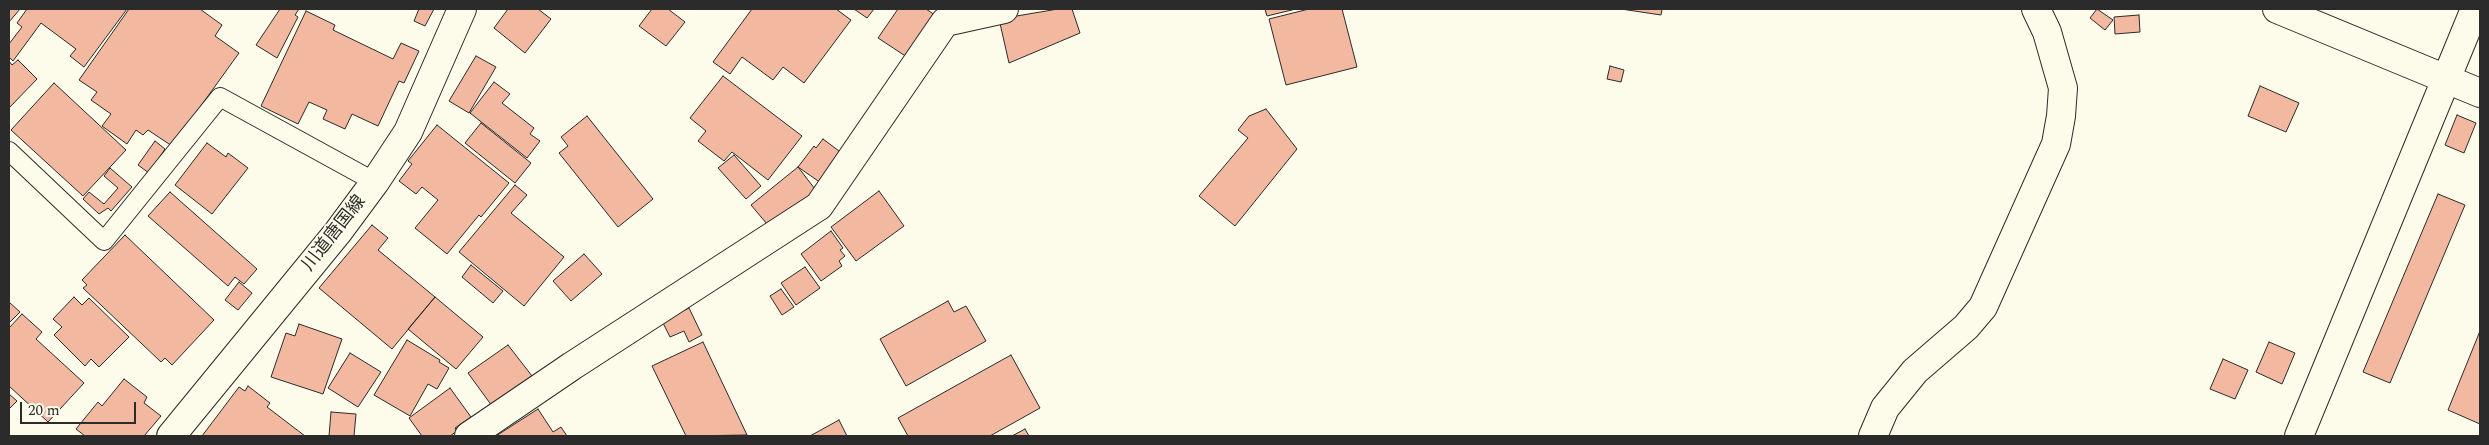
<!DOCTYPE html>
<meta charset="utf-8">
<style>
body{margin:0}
#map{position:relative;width:2489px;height:445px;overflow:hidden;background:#fdfbea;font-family:Spectral,serif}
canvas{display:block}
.frame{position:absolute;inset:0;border:10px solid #2b2b2b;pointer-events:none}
.scale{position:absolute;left:20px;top:402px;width:116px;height:22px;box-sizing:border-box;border:2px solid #2b2b2b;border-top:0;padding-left:6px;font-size:15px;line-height:18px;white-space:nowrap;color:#2b2b2b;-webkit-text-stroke:4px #fdfbea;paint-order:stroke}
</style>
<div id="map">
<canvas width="2489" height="445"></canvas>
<div class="frame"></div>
<div class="scale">20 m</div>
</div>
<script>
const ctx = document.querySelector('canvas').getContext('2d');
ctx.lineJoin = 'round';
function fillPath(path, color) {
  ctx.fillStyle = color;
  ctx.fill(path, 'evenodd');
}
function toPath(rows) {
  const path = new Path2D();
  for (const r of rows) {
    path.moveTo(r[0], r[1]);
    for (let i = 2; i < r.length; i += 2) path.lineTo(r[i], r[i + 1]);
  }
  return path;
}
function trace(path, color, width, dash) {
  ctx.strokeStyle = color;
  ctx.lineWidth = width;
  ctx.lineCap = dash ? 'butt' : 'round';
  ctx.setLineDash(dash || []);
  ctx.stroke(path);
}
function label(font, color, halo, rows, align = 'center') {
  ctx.font = font + ' Spectral,"Noto Sans JP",serif';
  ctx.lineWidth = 4;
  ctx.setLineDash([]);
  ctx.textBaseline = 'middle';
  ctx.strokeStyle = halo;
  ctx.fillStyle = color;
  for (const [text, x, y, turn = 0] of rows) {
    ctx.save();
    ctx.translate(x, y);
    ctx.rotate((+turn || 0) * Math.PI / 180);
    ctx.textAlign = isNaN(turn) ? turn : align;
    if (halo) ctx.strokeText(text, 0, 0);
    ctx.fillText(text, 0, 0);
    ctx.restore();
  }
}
const building = toPath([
 [9,9,20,9,9,22,9,9],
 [27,9,127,9,84,67,70,56,76,49,41,23,13,61,9,57,9,44,22,27,17,23,27,9],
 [129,9,200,9,222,25,215,36,239,53,172,146,148,130,143,135,136,130,127,144,102,126,111,114,91,100,97,92,79,80,129,9],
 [280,9,299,9,295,15,298,17,277,58,256,45,280,9],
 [419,9,434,9,425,26,414,21,419,9],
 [508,9,538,9,551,19,525,53,494,28,508,9],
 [652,9,668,9,685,22,666,46,639,26,652,9],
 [752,9,836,9,851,20,804,83,783,67,773,80,742,57,730,74,713,62,752,9],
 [854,9,874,9,867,18,854,9],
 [898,9,926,9,938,17,910,59,878,38,898,9],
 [1058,9,1072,9,1080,33,1009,63,999,19,1058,9],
 [1265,9,1296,9,1267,16,1265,9],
 [1309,9,1342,9,1357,67,1286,85,1269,19,1309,9],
 [1621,9,1662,9,1661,15,1621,9],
 [2097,9,2113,20,2105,30,2090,18,2097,9],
 [306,11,335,25,333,30,393,59,401,43,419,51,404,83,399,81,378,126,352,114,345,129,323,119,327,110,309,102,298,124,261,106,306,11],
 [2139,15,2140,32,2115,34,2114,17,2139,15],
 [476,56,496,67,469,113,449,101,476,56],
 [18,60,37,79,9,108,9,61,12,65,18,60],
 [1610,66,1624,70,1621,82,1607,79,1610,66],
 [723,76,802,136,768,180,732,152,724,161,698,141,706,131,690,118,723,76],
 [494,82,510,94,502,103,534,128,530,134,540,141,527,158,470,113,494,82],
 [54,83,126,150,83,196,11,130,54,83],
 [2260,86,2299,103,2286,132,2248,116,2260,86],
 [1266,109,1297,149,1235,226,1199,196,1248,138,1238,130,1249,116,1266,109],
 [2457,115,2476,123,2464,153,2445,145,2457,115],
 [587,116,653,199,618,227,559,153,568,146,561,137,587,116],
 [481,123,531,163,515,183,465,143,481,123],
 [437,125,509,183,481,217,479,215,447,254,415,228,438,200,422,187,416,194,399,181,412,164,408,161,437,125],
 [823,139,843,154,821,183,798,167,814,146,816,148,823,139],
 [155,141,165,149,149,173,138,165,155,141],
 [207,143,226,157,228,153,248,168,212,214,175,185,207,143],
 [734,155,761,186,746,199,718,168,734,155],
 [798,167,818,193,772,230,751,205,798,167],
 [110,168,132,187,111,211,108,208,99,214,83,199,89,192,104,204,118,188,104,176,110,168],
 [515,185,527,195,511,213,564,257,524,306,459,252,515,185],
 [879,191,904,226,856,261,831,227,879,191],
 [170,192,257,269,244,284,235,277,228,286,148,216,170,192],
 [2438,194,2465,205,2390,383,2363,372,2438,194],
 [372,225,388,238,378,250,435,297,392,349,319,288,372,225],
 [831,231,843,248,840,250,845,256,839,261,842,266,821,281,801,254,831,231],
 [125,235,214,320,172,365,165,358,161,362,83,288,87,285,82,280,125,235],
 [584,254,602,274,571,301,553,281,584,254],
 [471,265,503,291,493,303,462,277,471,265],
 [805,267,820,288,796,305,781,283,805,267],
 [239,282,252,293,238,310,225,300,239,282],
 [781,289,794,307,782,315,770,296,781,289],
 [74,297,82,305,89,298,129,337,99,367,91,359,85,366,54,335,62,327,53,319,74,297],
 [435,297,483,337,456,369,408,329,435,297],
 [948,301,954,312,966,306,986,341,906,386,880,339,948,301],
 [9,302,20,312,9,323,9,302],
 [689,308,702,335,689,342,684,331,670,337,662,321,689,308],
 [22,314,42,332,36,339,84,383,48,422,9,386,9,328,22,314],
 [299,324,342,339,323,394,271,377,286,333,295,336,299,324],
 [2480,331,2480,424,2448,410,2480,331],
 [407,340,440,360,439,362,449,368,437,389,428,384,410,416,374,395,407,340],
 [703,342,747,435,686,436,652,366,703,342],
 [2269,342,2295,353,2282,384,2256,372,2269,342],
 [508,345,532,376,492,406,468,373,508,345],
 [350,353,381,372,358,407,328,388,350,353],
 [1011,355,1040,408,990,436,908,436,898,418,1011,355],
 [2223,359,2248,370,2235,399,2210,389,2223,359],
 [124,379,147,397,144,403,161,416,144,436,85,436,76,429,98,402,102,406,124,379],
 [248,386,270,403,267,407,305,436,202,436,239,387,245,391,248,386],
 [450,388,471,417,455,428,457,431,450,436,422,436,409,418,450,388],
 [9,394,17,401,9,409,9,394],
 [538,409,553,432,561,427,567,436,496,436,538,409],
 [331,412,356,414,354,436,329,436,331,412],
 [839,420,847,436,810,436,839,420],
 [1025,429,1029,436,1012,436,1025,429]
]);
fillPath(building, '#f2b8a0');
trace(building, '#2b2b2b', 1);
const lane = toPath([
 [9,151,104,241,220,97,375,182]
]);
const street = toPath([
 [2277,9,2480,93],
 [469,436,572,366,819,206,945,22,1004,9],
 [1873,436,1885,408,1915,371,1966,327,1983,307,2056,144,2061,116,2063,88,2047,32,2036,9],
 [2299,436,2475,9]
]);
const secondary = toPath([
 [171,436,338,232,375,182,408,132,462,9]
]);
trace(lane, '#2b2b2b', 20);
trace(street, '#2b2b2b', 30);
trace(secondary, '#2b2b2b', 30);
trace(lane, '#fdfbea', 18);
trace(street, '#fdfbea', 28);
trace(secondary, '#fdfbea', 28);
label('18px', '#2b2b2b', '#fdfbea', [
 ["川道唐国線",335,234,-52]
]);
</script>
